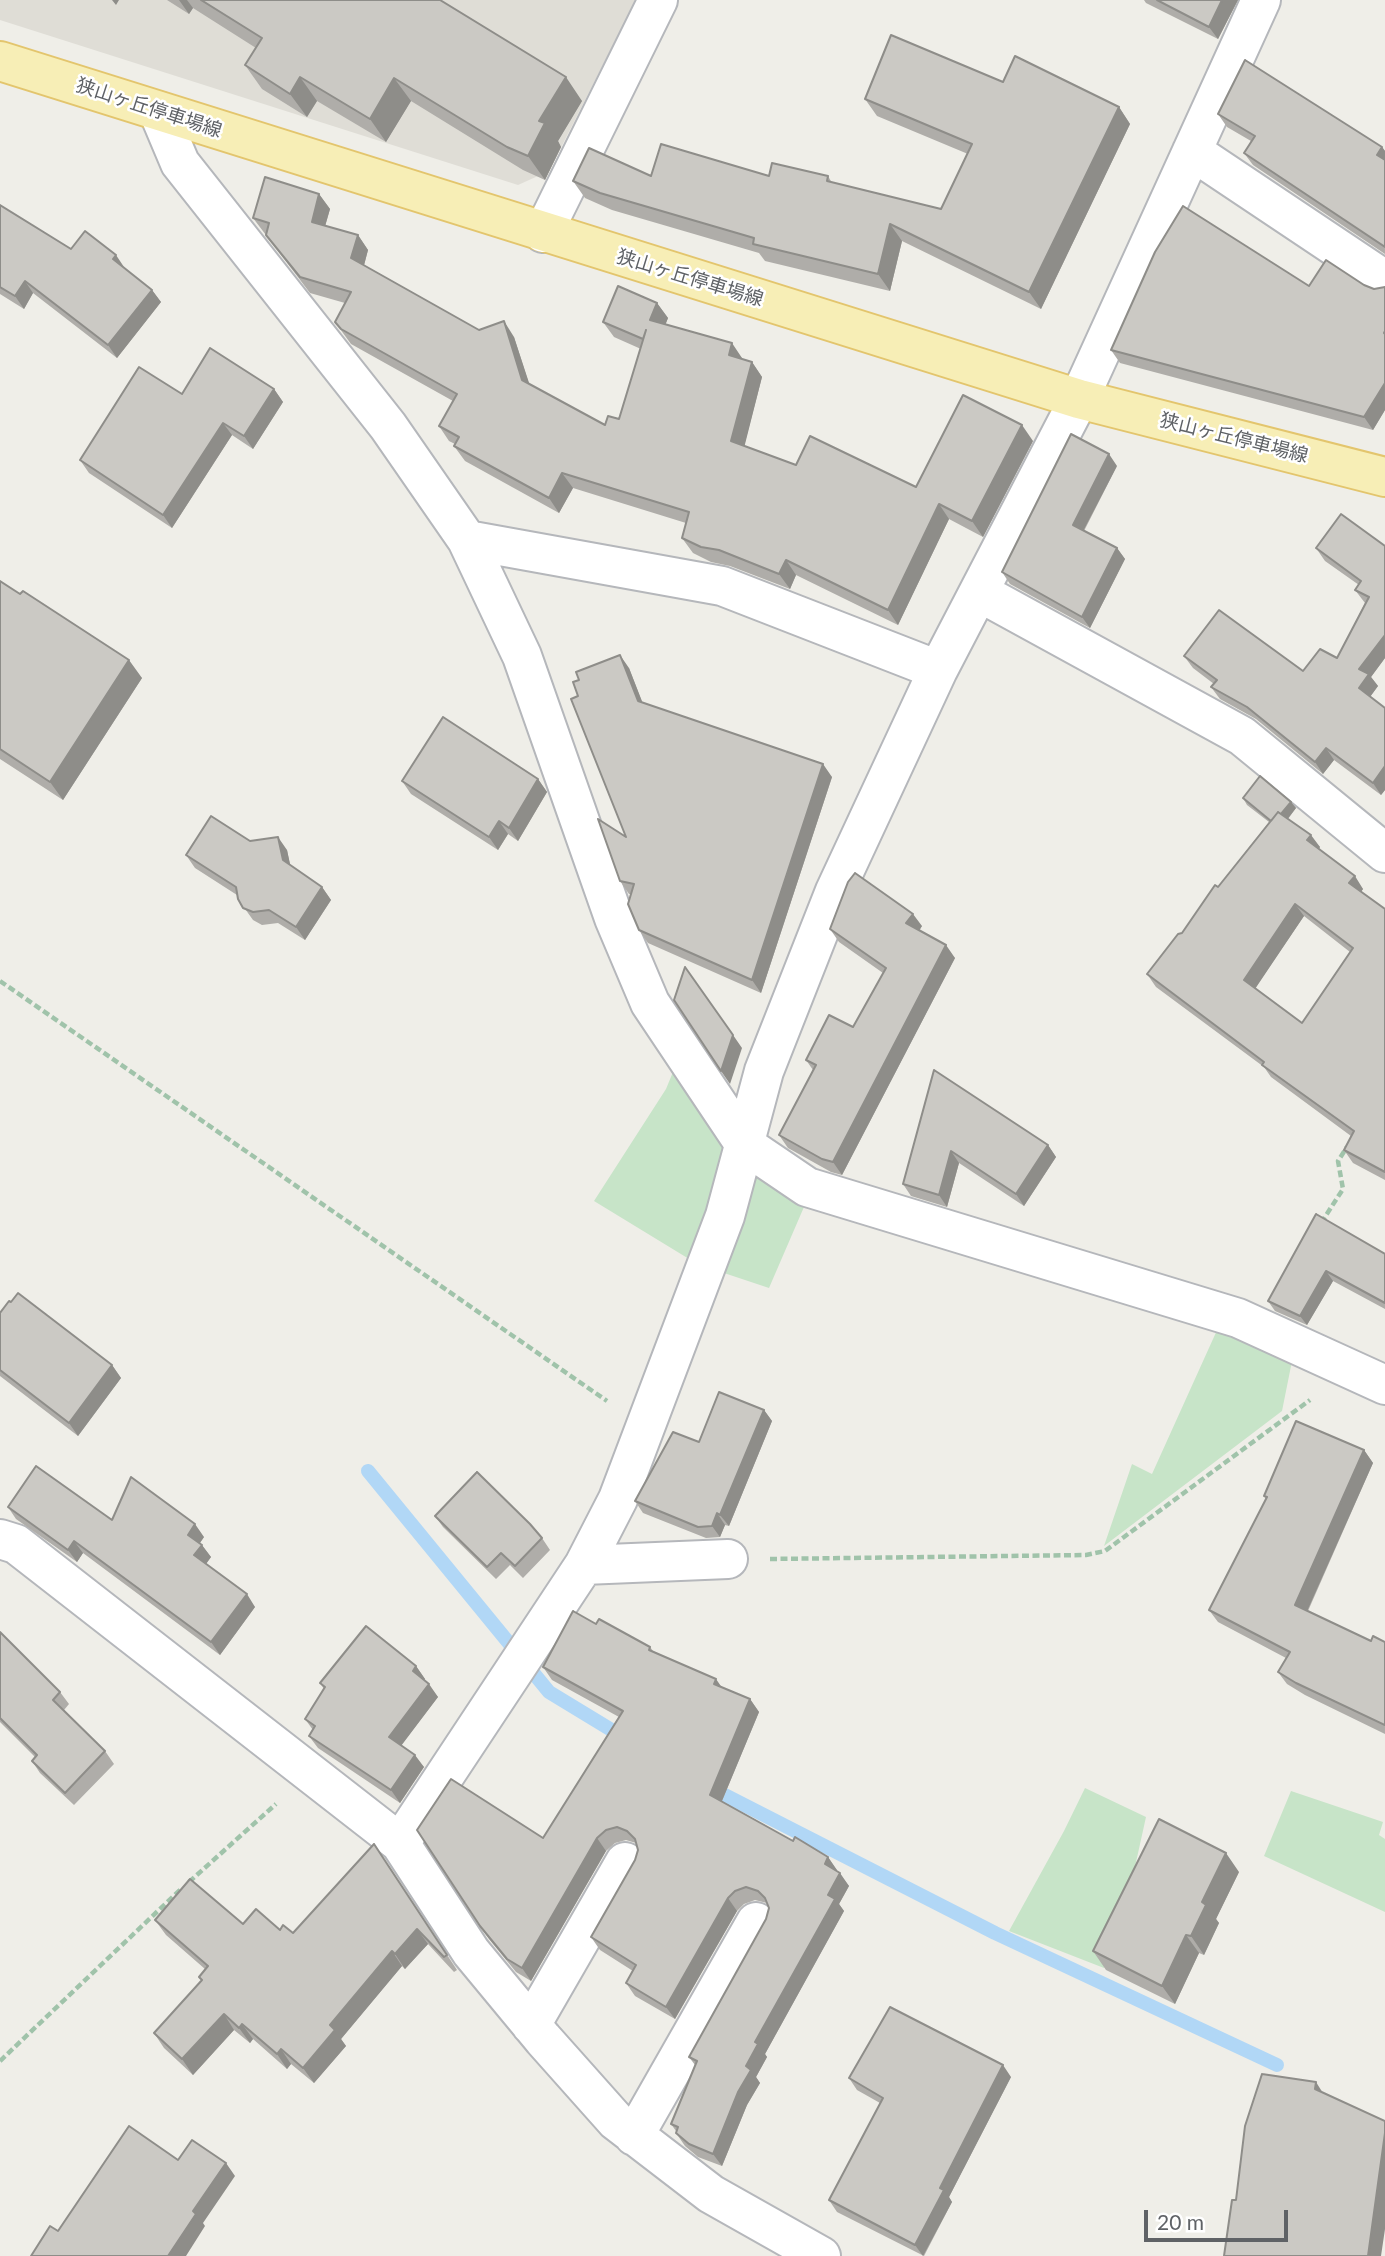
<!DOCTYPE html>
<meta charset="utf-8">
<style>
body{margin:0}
#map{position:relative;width:1385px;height:2256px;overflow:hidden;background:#efeee8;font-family:Lato,sans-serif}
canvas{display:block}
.scale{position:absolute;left:1144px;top:2210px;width:144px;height:32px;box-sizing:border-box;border:4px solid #5f6266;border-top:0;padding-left:9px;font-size:21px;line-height:24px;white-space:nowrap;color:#5f6266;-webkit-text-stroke:5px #fff;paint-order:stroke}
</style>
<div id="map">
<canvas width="1385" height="2256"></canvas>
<div class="scale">20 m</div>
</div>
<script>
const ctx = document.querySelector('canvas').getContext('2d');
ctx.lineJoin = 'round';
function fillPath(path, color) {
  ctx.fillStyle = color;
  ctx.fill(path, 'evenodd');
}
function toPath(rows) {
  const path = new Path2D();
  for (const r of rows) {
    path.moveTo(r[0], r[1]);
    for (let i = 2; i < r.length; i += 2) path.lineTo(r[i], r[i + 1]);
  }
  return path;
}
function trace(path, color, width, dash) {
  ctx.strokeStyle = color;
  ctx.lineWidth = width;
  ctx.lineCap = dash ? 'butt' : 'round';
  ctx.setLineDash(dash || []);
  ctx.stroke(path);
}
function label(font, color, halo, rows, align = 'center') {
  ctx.font = font + ' Lato,"Noto Sans JP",sans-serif';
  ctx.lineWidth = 5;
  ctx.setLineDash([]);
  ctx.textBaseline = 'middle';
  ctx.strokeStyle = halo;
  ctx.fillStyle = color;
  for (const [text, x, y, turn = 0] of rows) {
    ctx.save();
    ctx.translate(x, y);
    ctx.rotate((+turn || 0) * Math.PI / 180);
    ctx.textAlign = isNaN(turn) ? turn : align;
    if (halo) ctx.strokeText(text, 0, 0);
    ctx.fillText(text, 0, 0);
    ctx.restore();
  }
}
fillPath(toPath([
 [0,0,636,0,549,171,518,185,0,20]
]), '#dfddd6');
fillPath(toPath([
 [673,1072,726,1141,694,1262,594,1201,666,1089],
 [767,1177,807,1200,769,1288,721,1272,753,1178],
 [1218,1328,1292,1361,1282,1411,1104,1546,1132,1464,1152,1474],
 [1085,1788,1146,1817,1121,1930,1104,1968,1009,1931,1064,1831],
 [1291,1791,1383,1822,1379,1835,1385,1839,1385,1912,1264,1856]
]), '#c7e4c8');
trace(toPath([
 [368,1471,549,1692,628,1740],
 [709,1787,995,1933,1277,2065]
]), '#b1d7f6', 14);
const minor = toPath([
 [158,111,180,163,388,426,467,540,522,656,614,918,650,1003,745,1145,807,1187,1238,1318,1385,1385],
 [1192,151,1385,280],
 [543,233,658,0],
 [467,540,722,586,938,670],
 [979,592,1242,736,1385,853],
 [0,1539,16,1544,400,1843,471,1952,543,2039,616,2121,711,2194,821,2256],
 [584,1565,728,1559],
 [400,1843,584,1565,618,1499,725,1216,764,1071,835,891,938,670,1079,399,1261,0],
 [531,2025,625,1862],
 [634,2136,756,1922]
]);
const major = toPath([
 [0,61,1079,399,1385,477]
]);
trace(minor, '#b5b7bb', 42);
trace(major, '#e3c56d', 42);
trace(toPath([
 [0,981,607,1401],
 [1321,1223,1343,1189,1338,1161,1347,1147],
 [770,1559,1086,1555,1105,1551,1310,1400],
 [189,1882,276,1804],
 [0,2061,182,1888]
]), '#a0c3aa', 4.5, [7, 3.5]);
trace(minor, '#fff', 38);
trace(major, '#f7eeb6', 38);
fillPath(toPath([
 [167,0,440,0,582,101,558,141,561,147,545,180,523,170,411,101,386,142,317,101,307,117,262,89,245,65,256,48,193,8,189,14],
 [1144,0,1238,0,1218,39,1146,3],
 [1003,82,1119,107,1130,124,1041,309,902,241,890,291,765,261,759,253,612,210,585,198,573,181,651,176,828,176,832,183,941,209,968,154,877,116,865,99],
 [1218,114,1382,147,1385,151,1385,254,1253,165,1244,153,1251,141,1227,127],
 [319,194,330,209,325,226,358,235,368,250,364,265,479,330,514,337,529,384,605,425,619,419,641,349,614,337,603,322,657,303,668,318,665,325,742,358,742,359,752,362,762,377,744,446,796,465,916,487,1033,441,983,537,949,519,898,625,796,575,790,589,730,566,711,562,693,553,682,538,686,523,573,488,559,513,465,461,454,446,455,444,449,441,439,426,453,401,351,344,335,322,345,303,310,293,253,218],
 [0,205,71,249,124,268,152,290,161,302,117,358,33,293,24,309,0,294],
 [1364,285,1374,289,1385,287,1385,410,1373,430,1120,363,1111,350,1309,286],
 [274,389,283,402,253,449,232,435,172,528,89,473,80,460,182,394],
 [1117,466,1084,531,1117,548,1125,559,1090,628,1010,584,1002,572],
 [1385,546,1385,658,1371,677,1378,686,1370,697,1385,708,1385,790,1381,795,1334,760,1323,774,1256,719,1220,699,1211,687,1214,684,1193,668,1184,656,1303,671,1337,658,1365,603,1355,590,1359,585,1325,561,1316,548],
 [0,581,142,678,63,800,0,759],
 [629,668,642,702,832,777,761,993,648,943,639,930,631,894,629,894,620,881,626,837,578,696],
 [538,779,547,792,518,841,508,834,498,850,411,794,402,781],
 [1243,798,1291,802,1296,808,1288,819,1320,847,1319,849,1363,889,1361,892,1385,909,1385,1180,1353,1163,1344,1150,1351,1136,1271,1077,1264,1067,1156,987,1147,974,1182,933,1269,822,1247,805],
 [1304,916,1350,952,1302,1023,1255,988],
 [250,841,287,850,290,865,322,887,331,900,305,940,278,923,262,925,253,920,238,899,237,895,195,868,186,855],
 [922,926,919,930,955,958,842,1175,831,1172,788,1148,779,1135,813,1070,806,1060,853,1027,883,973,839,942,830,929],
 [934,1070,1048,1145,1056,1157,1024,1206,959,1163,947,1207,911,1196,903,1184],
 [1316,1214,1385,1254,1385,1309,1333,1281,1307,1325,1275,1311,1268,1301],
 [0,1313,112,1365,121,1378,78,1436,0,1376],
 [764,1410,772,1421,729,1526,725,1525,720,1537,706,1538,643,1513,635,1501,699,1442],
 [1364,1450,1373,1463,1308,1611,1371,1641,1385,1642,1385,1734,1305,1695,1287,1684,1278,1672,1286,1658,1218,1622,1209,1610,1266,1499,1264,1496],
 [8,1507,112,1520,204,1537,200,1543,211,1557,206,1564,255,1607,220,1655,83,1553,77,1562,16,1519],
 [435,1516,542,1538,550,1550,523,1578,510,1565,496,1579,443,1527],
 [596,1624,650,1647,653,1651,722,1687,750,1699,759,1712,722,1801,793,1841,828,1857,837,1871,849,1886,839,1904,844,1911,765,2054,767,2057,756,2077,760,2083,747,2105,722,2166,698,2157,685,2146,676,2133,676,2131,671,2124,695,2065,689,2057,766,1919,769,1908,767,1903,755,1900,744,1904,737,1911,675,2019,635,1996,626,1983,633,1971,600,1950,591,1937,635,1860,638,1850,636,1843,626,1840,615,1843,606,1851,531,1981,516,1972,489,1939,480,1926,543,1838,619,1717,552,1680,543,1667],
 [0,1632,60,1692,69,1704,64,1710,105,1751,114,1764,74,1805,40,1773,32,1761,35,1757,0,1722],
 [416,1666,425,1679,424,1680,438,1697,401,1745,424,1767,400,1803,318,1748,309,1736,313,1730,305,1719,324,1689,320,1683],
 [384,1859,457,1970,454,1972,428,1944,405,1969,402,1966,341,2039,346,2046,314,2083,291,2064,287,2069,253,2039,250,2043,234,2030,193,2075,164,2048,154,2033,202,1981,199,1977,205,1969,166,1935,155,1920,243,1924,280,1930,293,1933],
 [1239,1872,1216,1919,1219,1923,1204,1955,1199,1953,1175,2004,1106,1970,1093,1951],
 [1011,2077,949,2197,952,2202,924,2256,837,2212,829,2200,880,2103,857,2090,849,2078]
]), '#afada9');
fillPath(toPath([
 [112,0,119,0,116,5],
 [179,0,187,0,193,8,189,14],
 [1222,0,1238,0,1218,39,1209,27],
 [300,77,317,101,307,117,290,94],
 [566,77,582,101,558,141,561,147,545,180,528,156,539,121],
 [394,78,411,101,386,142,370,119],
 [1119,107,1130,124,1041,309,1029,292],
 [1382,147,1385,151,1385,166,1377,155],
 [319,194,330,209,322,237,312,222],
 [890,224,902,241,890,291,878,274],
 [358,235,368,250,362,273,351,258],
 [116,255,124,267,113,259],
 [25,281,33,293,24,309,15,296],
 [152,290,161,302,117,358,108,345],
 [657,303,668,318,661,336,650,320],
 [504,321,514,337,533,395,522,380],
 [732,343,742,358,739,370,729,355],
 [752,362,762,377,742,456,731,441],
 [1385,383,1385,410,1373,430,1364,417],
 [274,389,283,402,253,449,244,436],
 [223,423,232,435,172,528,163,515],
 [1022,425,1033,441,983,537,972,521],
 [1109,454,1117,466,1080,537,1073,525],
 [562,473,573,488,559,513,549,498],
 [939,504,949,519,898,625,888,610],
 [1117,548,1125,559,1090,628,1082,617],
 [786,560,796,575,790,589,779,574],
 [1385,635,1385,658,1371,677,1378,686,1367,701,1359,688,1359,669],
 [620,655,629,668,647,714,638,701],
 [129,660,142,678,63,800,50,782],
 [1326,748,1334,760,1323,774,1315,762],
 [823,764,832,777,761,993,752,980],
 [1385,766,1385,790,1381,795,1373,783],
 [538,779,547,792,518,841,509,828],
 [1291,802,1296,808,1279,830,1274,823],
 [499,821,508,834,498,850,489,837],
 [1311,835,1320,847,1316,852,1307,840],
 [278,837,287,850,292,873,283,860],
 [1355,876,1363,889,1358,896,1349,883],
 [322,887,331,900,305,940,296,927],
 [1295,904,1304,916,1253,992,1244,980],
 [913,914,922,926,916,936,906,923],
 [946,945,955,958,842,1175,833,1162],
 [733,1035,742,1048,730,1084,721,1071],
 [1048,1145,1056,1157,1024,1206,1016,1194],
 [951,1151,959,1163,947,1207,939,1195],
 [1326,1271,1333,1281,1307,1325,1300,1316],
 [112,1365,121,1378,78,1436,69,1423],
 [764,1410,772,1421,729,1526,720,1515],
 [1364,1450,1373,1463,1304,1618,1295,1605],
 [717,1513,725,1525,720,1537,712,1526],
 [195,1524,204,1537,197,1547,188,1535],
 [74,1541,83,1553,77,1562,68,1550],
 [202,1545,211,1557,203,1568,194,1555],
 [247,1594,255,1607,220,1655,211,1642],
 [416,1666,425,1679,422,1684,413,1671],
 [716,1679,725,1692,714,1684],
 [429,1684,438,1697,398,1750,389,1737],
 [750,1699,759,1712,719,1808,710,1795],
 [415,1755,424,1767,400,1803,391,1790],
 [597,1838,606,1851,531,1981,522,1968],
 [1226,1853,1239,1872,1216,1919,1219,1923,1204,1955,1191,1936,1202,1902],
 [828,1857,837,1870,834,1877,825,1864],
 [840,1873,849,1886,839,1904,844,1911,765,2054,767,2057,756,2077,760,2083,747,2105,722,2166,713,2154,755,2042,828,1895],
 [728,1898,737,1911,675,2019,666,2007],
 [417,1929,428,1944,405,1969,395,1954],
 [1186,1935,1199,1953,1175,2004,1162,1986],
 [392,1951,402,1966,341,2039,346,2046,314,2083,303,2068,330,2025],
 [224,2014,234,2030,193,2075,182,2059],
 [242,2024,253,2039,250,2043,239,2028],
 [281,2049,291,2064,287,2069,277,2054],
 [1003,2065,1011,2077,949,2197,952,2202,923,2256,915,2245,940,2188],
 [1316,2082,1326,2098,1315,2089],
 [1385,2133,1385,2229,1381,2256,1368,2256],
 [226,2163,235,2176,203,2223,205,2226,186,2256,168,2256,193,2211]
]), '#8e8d89');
const building = toPath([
 [201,0,440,0,566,77,539,121,545,123,528,156,507,147,394,78,370,119,300,77,290,94,245,65,262,38,201,0],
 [1157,0,1222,0,1209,27,1157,0],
 [891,35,1003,82,1015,56,1119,107,1029,292,890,224,878,274,753,244,754,238,600,193,573,181,589,148,651,176,661,144,769,176,772,163,828,176,827,181,941,209,972,144,865,99,891,35],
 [1245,60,1382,147,1377,155,1385,160,1385,247,1244,153,1255,136,1218,114,1245,60],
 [265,177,319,194,312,222,358,235,351,258,479,330,504,321,522,380,605,425,608,416,619,419,646,330,643,339,603,322,618,286,657,303,650,320,732,343,729,355,752,362,731,441,796,465,810,436,916,487,963,395,1022,425,972,521,939,504,888,610,786,560,779,574,719,550,701,547,682,538,689,512,562,473,549,498,454,446,459,437,439,426,457,394,341,329,335,322,351,292,300,277,266,235,269,223,253,218,265,177],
 [0,205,71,249,85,231,116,255,113,259,152,290,108,345,25,281,15,296,0,287,0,205],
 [1183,206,1309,286,1326,260,1364,285,1374,289,1385,287,1385,331,1384,333,1385,334,1385,383,1364,417,1111,350,1155,252,1183,206],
 [210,348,274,389,244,436,223,423,163,515,80,460,139,367,182,394,210,348],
 [1071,434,1109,454,1073,525,1117,548,1082,617,1002,572,1071,434],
 [1341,514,1385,546,1385,635,1359,669,1369,674,1359,688,1385,708,1385,766,1373,783,1326,748,1315,762,1247,707,1211,687,1217,680,1184,656,1219,610,1303,671,1320,649,1337,658,1369,597,1355,590,1361,581,1316,548,1341,514],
 [0,581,20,594,23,591,129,660,50,782,0,749,0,581],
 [620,655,638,701,823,764,752,980,639,930,628,904,634,884,620,881,598,819,626,837,571,699,578,696,573,682,579,680,576,672,620,655],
 [443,717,538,779,509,828,499,821,489,837,402,781,443,717],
 [1260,776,1291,802,1281,814,1278,812,1271,821,1243,798,1260,776],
 [1278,812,1311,835,1307,840,1355,876,1349,883,1385,909,1385,1172,1344,1150,1354,1131,1262,1065,1264,1062,1147,974,1178,934,1182,933,1215,885,1218,887,1278,812],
 [1295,904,1353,948,1302,1023,1244,980,1295,904],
 [211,816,250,841,278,837,283,860,322,887,296,927,269,910,253,912,243,908,238,899,236,887,186,855,211,816],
 [855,873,913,914,906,923,946,945,833,1162,822,1159,779,1135,816,1065,806,1060,829,1015,853,1027,886,968,830,929,848,882,855,873],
 [685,967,733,1035,721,1071,674,1000,685,967],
 [934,1070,1048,1145,1016,1194,951,1151,939,1195,903,1184,934,1070],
 [1316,1214,1385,1254,1385,1303,1326,1271,1300,1316,1268,1301,1316,1214],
 [18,1293,112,1365,69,1423,0,1370,0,1313,9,1301,11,1302,18,1293],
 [719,1392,764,1410,720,1515,717,1513,712,1526,698,1527,635,1501,673,1432,699,1442,719,1392],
 [1296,1421,1364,1450,1295,1605,1371,1641,1373,1636,1385,1642,1385,1725,1296,1683,1278,1672,1290,1652,1209,1610,1267,1497,1264,1496,1296,1421],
 [36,1466,112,1520,131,1477,195,1524,188,1535,202,1545,194,1555,247,1594,211,1642,74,1541,68,1550,8,1507,36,1466],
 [477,1472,530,1524,542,1538,515,1566,501,1553,487,1567,435,1516,477,1472],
 [573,1611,596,1624,599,1619,650,1647,649,1650,716,1679,714,1684,750,1699,710,1795,793,1841,795,1837,828,1857,825,1864,840,1873,828,1895,835,1899,755,2042,758,2044,746,2066,751,2070,738,2092,713,2154,689,2144,676,2133,678,2127,671,2124,697,2061,689,2057,766,1919,769,1908,765,1898,758,1891,746,1887,735,1891,728,1898,666,2007,626,1983,636,1965,591,1937,635,1860,638,1850,635,1839,627,1831,617,1827,606,1830,597,1838,522,1968,507,1959,480,1926,417,1830,451,1779,543,1838,623,1711,543,1667,573,1611],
 [366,1626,416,1666,413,1671,429,1684,389,1737,415,1755,391,1790,309,1736,315,1726,305,1719,325,1687,320,1683,366,1626],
 [0,1632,60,1692,53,1700,105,1751,65,1793,32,1761,37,1755,0,1718,0,1632],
 [1159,1819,1226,1853,1202,1902,1206,1905,1191,1936,1186,1935,1162,1986,1093,1951,1159,1819],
 [374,1844,447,1955,444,1957,417,1929,395,1954,392,1951,330,2025,335,2030,303,2068,281,2049,277,2054,242,2024,239,2028,224,2014,182,2059,154,2033,202,1980,199,1977,208,1966,155,1920,190,1879,243,1924,256,1909,280,1930,283,1925,293,1933,374,1844],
 [890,2007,1003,2065,940,2188,944,2190,915,2245,829,2200,883,2098,849,2078,890,2007],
 [1262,2074,1316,2082,1315,2089,1385,2121,1385,2133,1368,2256,1224,2256,1232,2200,1236,2200,1245,2126,1262,2074],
 [129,2126,178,2160,192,2140,226,2163,193,2211,196,2214,168,2256,31,2256,50,2226,58,2231,129,2126]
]);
fillPath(building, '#cbc9c4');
trace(building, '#8e8d89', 2);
label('19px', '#5f6266', '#fff', [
 ["狭山ヶ丘停車場線",149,108,18],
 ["狭山ヶ丘停車場線",690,278,17],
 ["狭山ヶ丘停車場線",1234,438,14]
]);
</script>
